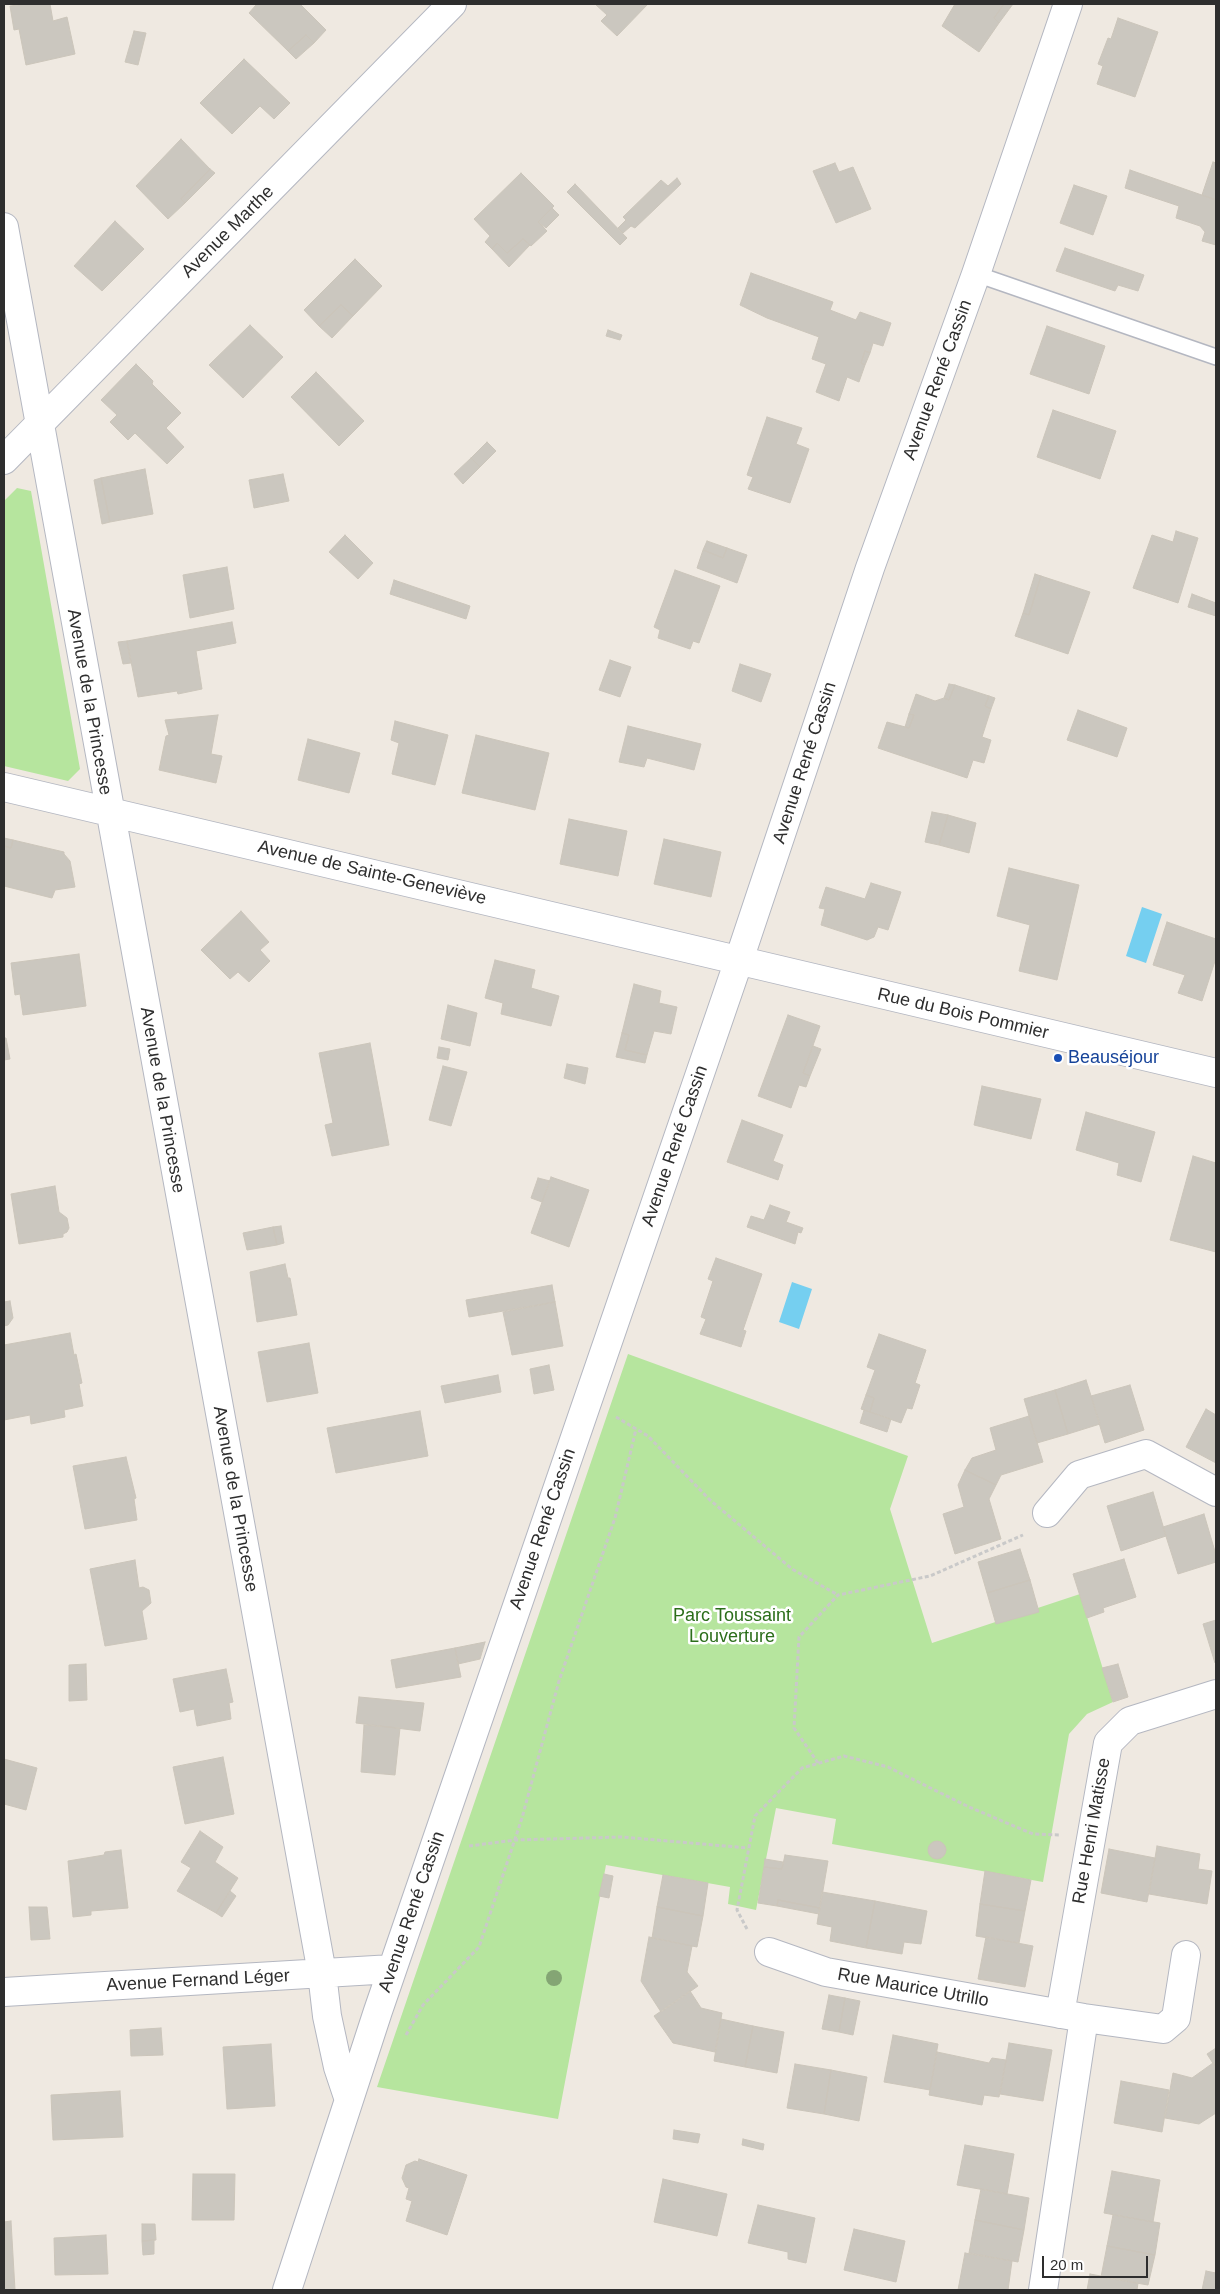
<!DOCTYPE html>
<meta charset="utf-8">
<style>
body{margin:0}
#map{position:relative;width:1220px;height:2294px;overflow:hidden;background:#efe9e1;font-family:Arial,sans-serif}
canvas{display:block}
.frame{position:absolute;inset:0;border:5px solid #2e2e2e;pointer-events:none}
.scale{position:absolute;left:1042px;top:2256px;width:106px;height:22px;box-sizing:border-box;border:2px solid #2e2e2e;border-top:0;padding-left:6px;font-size:15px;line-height:18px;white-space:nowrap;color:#2e2e2e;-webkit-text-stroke:4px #fff;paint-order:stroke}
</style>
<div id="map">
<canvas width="1220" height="2294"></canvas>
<div class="frame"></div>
<div class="scale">20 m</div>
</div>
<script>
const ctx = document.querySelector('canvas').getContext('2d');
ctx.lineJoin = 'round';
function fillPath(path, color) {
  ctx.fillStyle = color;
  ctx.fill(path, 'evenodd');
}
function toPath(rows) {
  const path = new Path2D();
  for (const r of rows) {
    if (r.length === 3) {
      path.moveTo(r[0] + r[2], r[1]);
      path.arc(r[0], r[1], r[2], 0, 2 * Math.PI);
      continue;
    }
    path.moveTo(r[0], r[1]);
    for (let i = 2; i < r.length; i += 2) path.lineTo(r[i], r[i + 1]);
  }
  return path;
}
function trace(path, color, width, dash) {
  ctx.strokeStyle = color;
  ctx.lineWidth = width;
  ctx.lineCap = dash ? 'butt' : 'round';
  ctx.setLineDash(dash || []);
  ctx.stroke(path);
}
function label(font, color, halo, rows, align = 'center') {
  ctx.font = font + ' Arial,sans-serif';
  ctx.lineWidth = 5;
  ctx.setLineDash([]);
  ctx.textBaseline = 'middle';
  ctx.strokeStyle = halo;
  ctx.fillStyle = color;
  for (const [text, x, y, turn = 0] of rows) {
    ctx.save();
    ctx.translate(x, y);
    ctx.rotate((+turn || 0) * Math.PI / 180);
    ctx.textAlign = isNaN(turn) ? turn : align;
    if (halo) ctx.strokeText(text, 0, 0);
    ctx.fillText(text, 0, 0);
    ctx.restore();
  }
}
fillPath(toPath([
 [17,488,31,491,80,769,68,781,4,766,4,501],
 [628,1354,908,1456,890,1509,932,1643,1080,1594,1113,1702,1087,1714,1069,1734,1043,1882,832,1844,836,1819,776,1808,756,1910,728,1904,730,1887,606,1865,558,2119,377,2087]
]), '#b6e59e');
fillPath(toPath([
 [1142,907,1162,914,1146,963,1126,956],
 [792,1282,812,1289,799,1329,779,1322]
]), '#75cff0');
const building = toPath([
 [26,4,50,4,53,21,67,17,75,54,26,65,19,29,14,30,10,6,26,4],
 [255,4,300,4,326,30,314,43,306,35,288,51,249,13,256,5,255,4],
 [595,4,648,4,617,36,601,21,607,15,595,4],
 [955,4,1004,4,994,18,999,23,979,52,942,26,955,4],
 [1004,4,1013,4,999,23,994,18,1004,4],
 [1118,18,1158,32,1135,97,1097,84,1103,66,1098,64,1108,38,1111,39,1118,18],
 [134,31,146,33,138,65,125,62,134,31],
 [306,35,314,43,296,59,288,51,306,35],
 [244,59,290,103,274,119,260,106,232,134,200,103,244,59],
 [181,139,210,169,181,199,185,203,168,219,136,186,181,139],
 [1213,162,1216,163,1216,200,1202,195,1213,162],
 [835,163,839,172,853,167,871,209,836,223,813,171,835,163],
 [210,169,215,173,185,203,181,199,210,169],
 [1130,170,1216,200,1216,245,1202,241,1205,232,1200,226,1176,218,1179,206,1125,188,1130,170],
 [521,173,554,206,538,222,547,231,531,246,523,239,507,253,497,243,492,249,485,242,490,236,474,219,521,173],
 [677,178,681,184,635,228,631,226,623,233,618,228,626,220,623,217,661,180,668,186,677,178],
 [575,184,627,238,620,245,567,192,575,184],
 [1074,185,1107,196,1093,235,1060,223,1074,185],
 [552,208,559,215,546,228,538,222,552,208],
 [115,221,144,249,102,291,74,266,115,221],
 [523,239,530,245,509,267,492,249,497,243,507,253,523,239],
 [1065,248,1144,275,1138,291,1118,285,1115,291,1056,271,1065,248],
 [355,259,382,286,353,316,341,305,319,326,304,310,355,259],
 [751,273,833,302,830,310,856,320,860,312,891,323,883,346,873,343,870,353,865,351,861,363,865,365,859,382,847,377,839,401,816,392,826,364,812,359,819,337,767,318,740,305,751,273],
 [341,305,353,316,332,338,319,326,341,305],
 [250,325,283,357,243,398,209,365,250,325],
 [1047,326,1105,346,1089,394,1030,374,1047,326],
 [608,330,622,335,620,340,606,336,608,330],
 [865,351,870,353,865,365,861,363,865,351],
 [136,364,153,381,152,384,181,413,166,428,184,447,167,464,135,433,128,440,110,422,117,415,101,400,136,364],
 [316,372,364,421,339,446,291,397,316,372],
 [1053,410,1116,431,1100,479,1037,457,1053,410],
 [767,417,802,428,796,444,809,449,790,503,748,489,753,477,747,475,767,417],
 [487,442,496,451,480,467,471,458,487,442],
 [471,458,480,467,463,484,454,474,471,458],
 [145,469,153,514,110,522,101,478,145,469],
 [283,474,289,501,254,508,249,480,283,474],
 [101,478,110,522,102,524,94,480,101,478],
 [1176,531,1198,538,1178,603,1133,588,1152,535,1173,542,1176,531],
 [345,535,373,563,358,579,329,552,345,535],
 [707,541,727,548,723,558,703,550,707,541],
 [727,548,747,555,737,583,697,568,703,550,723,558,727,548],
 [227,567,234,609,190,618,183,575,227,567],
 [675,570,720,586,699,643,693,641,690,649,658,638,660,630,654,627,675,570],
 [1035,574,1041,576,1029,615,1023,613,1035,574],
 [1041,576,1090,592,1068,654,1015,636,1023,613,1029,615,1041,576],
 [394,580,470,606,466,619,390,594,394,580],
 [1192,594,1216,603,1216,616,1188,607,1192,594],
 [232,622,236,643,196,651,202,689,178,694,177,691,138,697,127,641,232,622],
 [127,641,131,663,123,664,118,642,127,641],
 [610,660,631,667,620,697,599,690,610,660],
 [740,664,771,674,761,702,732,691,740,664],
 [949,684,955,685,949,700,944,698,949,684],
 [955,685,989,696,985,706,991,709,982,737,991,740,984,763,973,760,967,778,878,748,887,722,909,728,914,715,909,714,916,694,935,701,944,698,949,700,955,685],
 [989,696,995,698,991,709,985,706,989,696],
 [1078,710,1127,728,1117,757,1067,740,1078,710],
 [909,714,914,715,909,728,905,727,909,714],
 [218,715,211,754,222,756,216,783,159,770,166,736,169,735,165,720,218,715],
 [395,721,448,735,435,785,392,774,399,743,391,740,395,721],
 [628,726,701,744,694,770,647,758,644,767,619,762,628,726],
 [476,735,549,753,535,810,462,793,476,735],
 [308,739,360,753,349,793,298,780,308,739],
 [932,812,948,815,939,845,925,842,932,812],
 [948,815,976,823,969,853,939,845,948,815],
 [569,819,627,831,618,876,560,864,569,819],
 [4,838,13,840,11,848,4,846,4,838],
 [664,839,721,852,711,897,654,884,664,839],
 [13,840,64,852,64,854,70,861,75,887,55,890,52,898,4,886,4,846,11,848,13,840],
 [1009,868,1079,885,1057,980,1019,971,1030,925,997,916,1009,868],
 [871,883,901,892,888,930,878,927,874,937,867,940,821,925,825,909,819,908,826,887,865,899,871,883],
 [241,911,269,942,260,950,270,961,249,982,238,972,230,979,201,950,241,911],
 [1167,922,1216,939,1216,958,1202,1001,1178,993,1185,975,1153,965,1167,922],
 [79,954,86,1006,23,1015,20,994,15,995,11,963,79,954],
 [495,960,535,970,531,988,559,996,551,1026,501,1014,503,1003,485,998,495,960],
 [634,984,661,991,659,1003,677,1007,671,1034,654,1031,647,1055,625,1050,629,1035,622,1033,634,984],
 [448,1005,477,1013,470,1046,441,1039,448,1005],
 [788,1015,820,1026,803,1073,810,1076,806,1087,799,1085,791,1108,758,1096,788,1015],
 [622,1033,629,1035,625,1050,647,1055,645,1063,616,1057,622,1033],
 [4,1038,6,1038,10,1059,4,1060,4,1038],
 [370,1043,389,1145,332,1156,325,1125,333,1123,319,1053,370,1043],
 [813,1046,821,1049,810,1076,803,1073,813,1046],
 [439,1047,450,1049,448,1060,437,1058,439,1047],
 [567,1064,588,1068,585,1084,564,1078,567,1064],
 [443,1066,467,1072,451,1126,429,1120,443,1066],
 [982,1086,1041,1099,1031,1139,974,1125,982,1086],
 [1086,1112,1155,1132,1141,1182,1117,1175,1119,1163,1076,1150,1086,1112],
 [742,1120,783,1135,773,1161,783,1165,778,1180,727,1162,742,1120],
 [1193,1156,1216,1163,1216,1252,1170,1240,1193,1156],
 [551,1177,589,1190,569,1247,531,1233,551,1177],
 [538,1178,550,1181,542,1202,531,1198,538,1178],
 [55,1186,59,1212,67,1218,69,1228,67,1232,63,1234,63,1237,19,1244,11,1194,55,1186],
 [770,1205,790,1212,786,1222,803,1228,801,1233,798,1232,795,1244,747,1227,751,1216,764,1220,770,1205],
 [281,1226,284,1243,277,1245,273,1227,281,1226],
 [273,1227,277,1245,247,1250,243,1233,273,1227],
 [716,1258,762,1274,743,1330,746,1331,741,1347,700,1334,706,1319,701,1317,713,1281,708,1279,716,1258],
 [285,1264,288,1278,290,1278,297,1315,257,1322,250,1272,285,1264],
 [552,1285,555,1302,469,1317,466,1300,552,1285],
 [10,1301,13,1318,8,1325,4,1326,4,1302,10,1301],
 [555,1302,563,1346,512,1355,503,1312,555,1302],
 [70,1333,74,1355,76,1354,82,1383,79,1384,83,1406,64,1410,65,1417,31,1424,30,1415,4,1420,4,1398,5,1398,4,1345,70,1333],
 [879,1334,926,1350,915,1383,920,1385,912,1409,907,1408,901,1423,870,1412,874,1398,866,1395,875,1370,867,1367,879,1334],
 [309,1343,318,1393,267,1402,258,1352,309,1343],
 [549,1365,554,1390,534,1394,530,1369,549,1365],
 [498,1375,501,1392,445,1403,441,1386,498,1375],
 [1086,1380,1100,1424,1068,1434,1055,1390,1086,1380],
 [1130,1385,1144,1430,1105,1443,1091,1396,1130,1385],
 [1055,1390,1068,1434,1037,1443,1024,1399,1055,1390],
 [866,1395,874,1398,870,1412,861,1409,866,1395],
 [1206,1409,1216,1415,1216,1463,1186,1447,1206,1409],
 [864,1410,891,1419,887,1432,860,1423,864,1410],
 [420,1411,428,1456,336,1473,327,1428,420,1411],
 [1029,1416,1043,1462,1001,1475,996,1485,965,1470,972,1458,996,1450,990,1428,1029,1416],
 [126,1457,136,1498,134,1499,137,1520,85,1529,73,1466,126,1457],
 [965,1470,996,1485,989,1499,1001,1539,955,1554,943,1514,964,1507,958,1485,965,1470],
 [1153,1492,1166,1536,1121,1551,1107,1506,1153,1492],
 [1204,1514,1216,1555,1216,1562,1178,1574,1163,1527,1204,1514],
 [1020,1549,1030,1580,987,1593,978,1562,1020,1549],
 [1124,1559,1136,1597,1103,1608,1104,1612,1087,1618,1073,1574,1124,1559],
 [135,1560,139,1588,143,1587,149,1590,151,1603,142,1611,147,1639,105,1646,90,1569,135,1560],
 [1030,1580,1039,1612,996,1624,987,1593,1030,1580],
 [1216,1620,1216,1662,1215,1663,1203,1624,1216,1620],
 [485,1642,480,1659,458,1664,455,1648,485,1642],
 [455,1648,461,1677,396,1688,391,1660,455,1648],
 [86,1664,87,1700,69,1701,69,1665,86,1664],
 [1118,1664,1128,1697,1113,1702,1102,1668,1118,1664],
 [226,1669,233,1702,229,1703,231,1719,197,1726,194,1709,180,1712,173,1679,226,1669],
 [359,1697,424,1703,420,1731,356,1723,359,1697],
 [364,1725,400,1728,395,1775,361,1772,364,1725],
 [223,1757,234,1814,185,1824,173,1767,223,1757],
 [4,1759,37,1768,26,1810,4,1804,4,1759],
 [200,1831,223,1847,215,1862,238,1878,216,1913,177,1891,191,1868,181,1862,200,1831],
 [937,1850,9],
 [1157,1846,1200,1854,1198,1869,1212,1871,1207,1904,1149,1894,1157,1846],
 [1109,1849,1155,1858,1147,1902,1101,1893,1109,1849],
 [121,1850,128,1908,91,1911,91,1915,73,1917,68,1861,104,1855,105,1852,121,1850],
 [785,1855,828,1861,820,1908,778,1900,777,1906,758,1903,764,1867,782,1869,785,1855],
 [765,1859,783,1862,782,1869,764,1867,765,1859],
 [985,1871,1031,1880,1025,1911,980,1904,985,1871],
 [604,1874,613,1876,609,1898,599,1896,604,1874],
 [663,1875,708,1883,703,1916,657,1907,663,1875],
 [230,1891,236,1896,222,1917,216,1913,230,1891],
 [822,1892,875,1901,866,1948,830,1941,832,1927,817,1924,822,1892],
 [778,1900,820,1908,819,1914,777,1906,778,1900],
 [875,1901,927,1911,921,1944,904,1942,902,1954,866,1948,875,1901],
 [980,1904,1025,1911,1019,1943,976,1936,980,1904],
 [29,1907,47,1907,50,1939,31,1940,29,1907],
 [657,1907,703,1916,697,1947,652,1938,657,1907],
 [649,1937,692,1946,687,1972,698,1986,661,2012,641,1981,649,1937],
 [986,1937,1033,1946,1025,1987,978,1979,986,1937],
 [690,1991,701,2008,722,2013,715,2052,673,2043,654,2016,690,1991],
 [829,1995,845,1998,839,2032,822,2029,829,1995],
 [845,1998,860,2001,853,2035,839,2032,845,1998],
 [721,2019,753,2026,745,2067,714,2061,721,2019],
 [753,2026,784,2032,777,2073,745,2067,753,2026],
 [161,2028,163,2055,131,2056,130,2030,161,2028],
 [893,2035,938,2044,930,2090,884,2082,893,2035],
 [1009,2043,1052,2050,1043,2101,1000,2094,1009,2043],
 [271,2044,275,2106,227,2109,223,2047,271,2044],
 [1216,2048,1216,2068,1207,2054,1216,2048],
 [937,2052,989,2063,992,2058,1006,2060,999,2097,984,2095,982,2105,929,2095,937,2052],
 [1213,2063,1216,2068,1216,2113,1199,2124,1165,2118,1173,2073,1192,2078,1213,2063],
 [795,2064,831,2070,824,2114,787,2108,795,2064],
 [831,2070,867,2077,859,2121,824,2114,831,2070],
 [1121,2081,1169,2090,1162,2132,1114,2123,1121,2081],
 [120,2091,123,2137,53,2140,51,2095,120,2091],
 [674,2130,700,2134,698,2143,673,2139,674,2130],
 [743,2139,764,2144,763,2150,742,2145,743,2139],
 [965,2145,1014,2154,1007,2194,957,2185,965,2145],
 [419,2159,467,2175,447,2235,406,2221,412,2201,406,2199,409,2188,406,2187,402,2178,406,2165,415,2161,418,2162,419,2159],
 [1112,2171,1160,2180,1153,2222,1104,2213,1112,2171],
 [193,2174,235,2174,234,2220,192,2220,193,2174],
 [663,2179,727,2194,717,2236,654,2222,663,2179],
 [981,2189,1029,2198,1024,2230,975,2220,981,2189],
 [758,2205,815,2218,806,2263,788,2259,788,2252,748,2243,758,2205],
 [1113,2215,1160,2223,1155,2255,1107,2246,1113,2215],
 [975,2220,1024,2230,1018,2262,969,2253,975,2220],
 [11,2221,15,2290,4,2290,4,2222,11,2221],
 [142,2224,155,2224,156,2240,142,2241,142,2224],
 [854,2229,905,2241,896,2282,844,2270,854,2229],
 [106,2235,108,2274,55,2275,54,2238,106,2235],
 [154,2240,154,2254,143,2255,142,2241,154,2240],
 [1107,2246,1155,2255,1148,2285,1101,2277,1107,2246],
 [965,2253,1012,2261,1008,2290,958,2290,965,2253],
 [1206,2271,1216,2273,1216,2290,1202,2290,1206,2271],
 [1090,2274,1138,2283,1137,2290,1087,2290,1090,2274]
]);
fillPath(building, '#cbc7bf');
trace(building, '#cbc5ba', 1);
const lane = toPath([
 [976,274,1216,357]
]);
const street = toPath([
 [4,227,322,1973,327,2016,338,2067,349,2100],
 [4,460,452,4],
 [4,787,1216,1073],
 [1047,1513,1079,1475,1146,1454,1216,1492],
 [769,1952,826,1972,1084,2018,1163,2029,1176,2018,1186,1955],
 [4,1992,392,1969],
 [1060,2014,1108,1743,1130,1721,1216,1694],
 [287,2290,378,2011,739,960,870,568,976,274,1068,4],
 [1043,2290,1084,2018]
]);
trace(lane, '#b4b7c1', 18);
trace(street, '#b4b7c1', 30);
trace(toPath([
 [616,1417,648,1436,710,1500,792,1569,838,1595],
 [818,1763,794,1728,799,1637,838,1595,930,1576,1023,1535],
 [469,1846,515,1840,622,1837,748,1848],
 [747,1929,737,1910,755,1816,802,1768,844,1756,888,1767,969,1807,1033,1834,1060,1835],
 [406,2035,423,2005,479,1947,522,1818,559,1681,615,1518,636,1429]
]), '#c9c9c9', 3, [4, 2.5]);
trace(lane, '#fff', 15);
trace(street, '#fff', 28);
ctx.fillStyle = '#84a574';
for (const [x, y] of [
 [554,1978]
]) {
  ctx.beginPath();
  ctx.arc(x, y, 8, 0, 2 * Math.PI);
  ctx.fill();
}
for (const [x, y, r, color] of [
 [1058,1058,5,"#1a4fb4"]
]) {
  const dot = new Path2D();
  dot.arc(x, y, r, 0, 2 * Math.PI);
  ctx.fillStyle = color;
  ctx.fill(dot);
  trace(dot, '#fff', 2);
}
label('18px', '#2e2e2e', '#fff', [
 ["Avenue Marthe",228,232,-45],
 ["Avenue René Cassin",938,380,-70],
 ["Avenue de la Princesse",89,702,80],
 ["Avenue René Cassin",805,763,-72],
 ["Avenue de Sainte-Geneviève",372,873,13],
 ["Rue du Bois Pommier",963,1014,13],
 ["Avenue de la Princesse",162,1100,80],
 ["Avenue René Cassin",675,1146,-71],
 ["Avenue de la Princesse",235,1499,80],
 ["Avenue René Cassin",543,1529,-71],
 ["Rue Henri Matisse",1092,1831,-80],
 ["Avenue René Cassin",412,1912,-71],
 ["Avenue Fernand Léger",198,1981,-3],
 ["Rue Maurice Utrillo",913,1988,10]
]);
label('18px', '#164399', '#fff', [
 ["Beauséjour",1068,1058]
], 'left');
label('18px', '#2c6e1b', '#fff', [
 ["Parc Toussaint",732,1616],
 ["Louverture",732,1637]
]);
</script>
